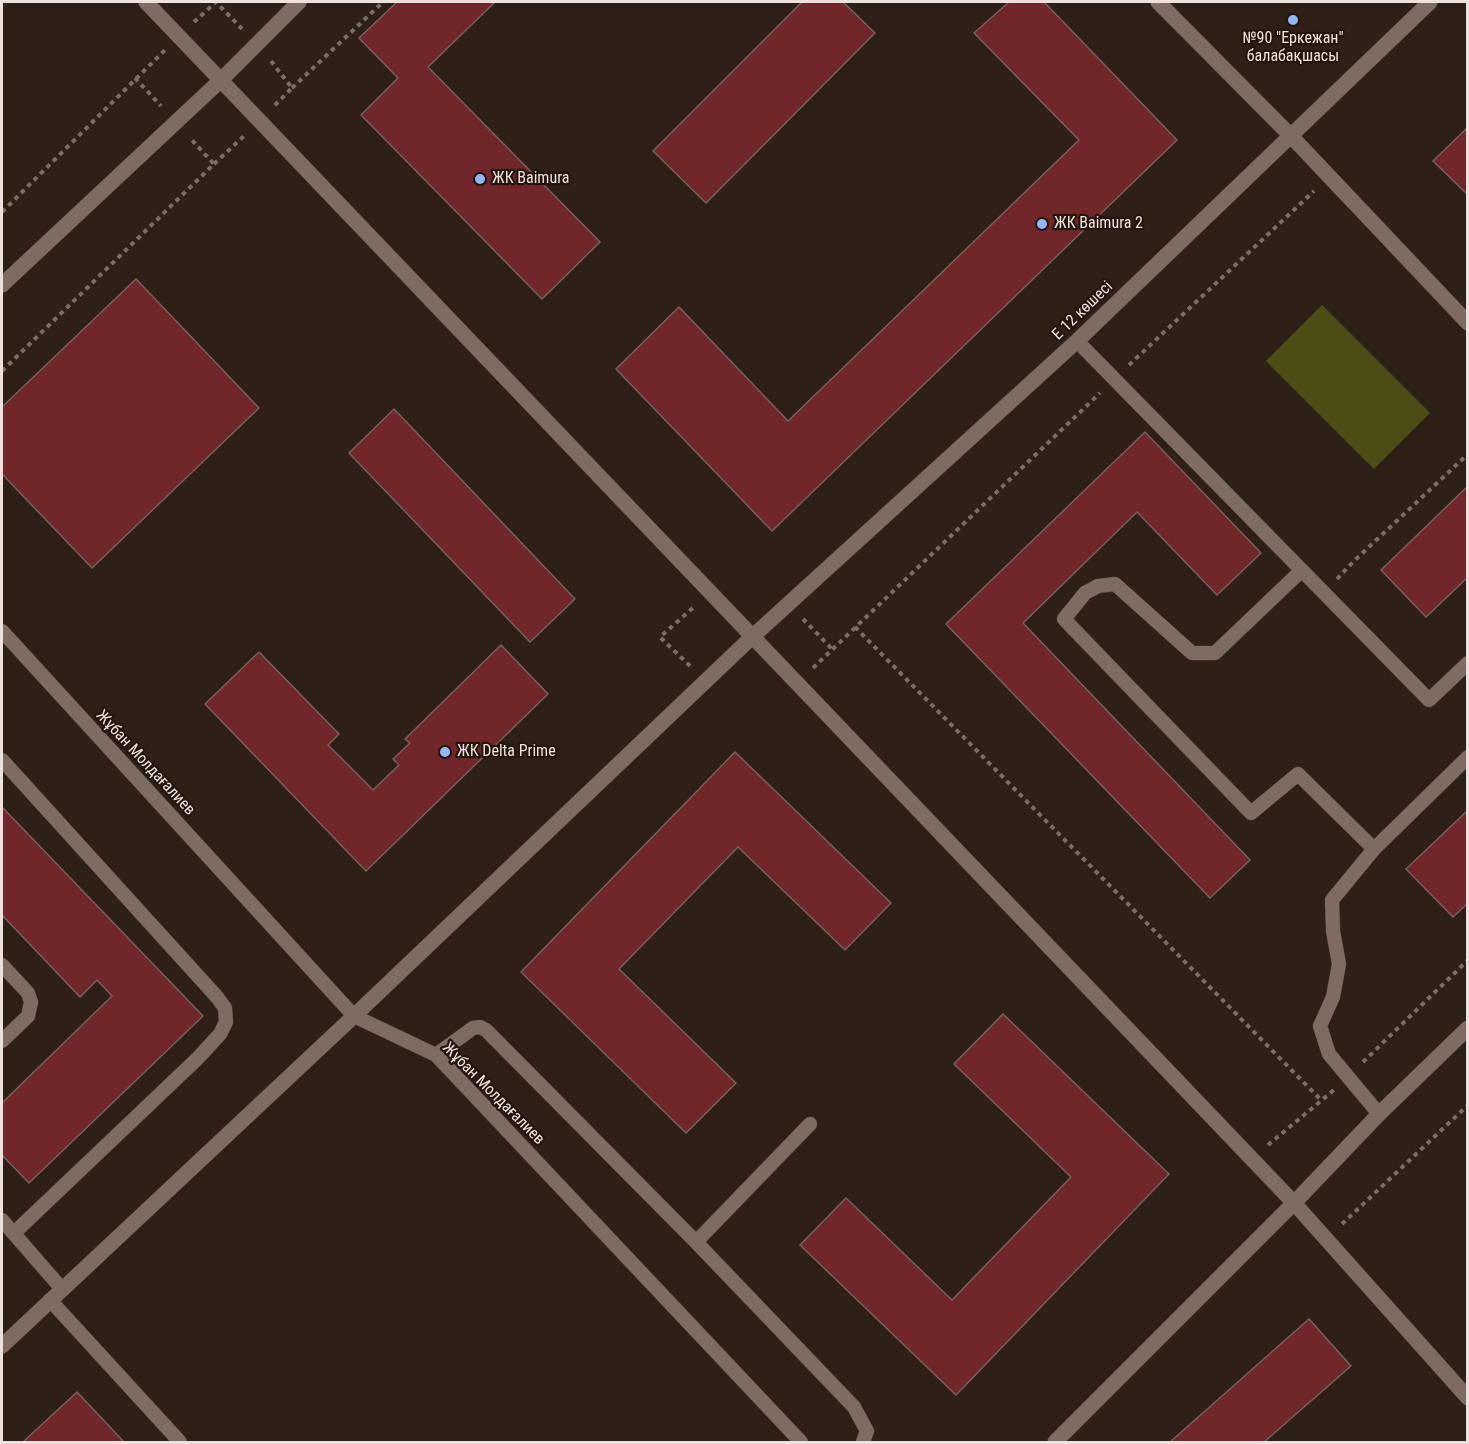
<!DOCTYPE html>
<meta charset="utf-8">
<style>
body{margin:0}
#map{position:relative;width:1469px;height:1444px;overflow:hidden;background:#2e2017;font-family:"Roboto Condensed",sans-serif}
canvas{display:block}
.frame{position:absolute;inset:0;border:3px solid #ece1dc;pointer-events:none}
</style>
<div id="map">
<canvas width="1469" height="1444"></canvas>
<div class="frame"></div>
</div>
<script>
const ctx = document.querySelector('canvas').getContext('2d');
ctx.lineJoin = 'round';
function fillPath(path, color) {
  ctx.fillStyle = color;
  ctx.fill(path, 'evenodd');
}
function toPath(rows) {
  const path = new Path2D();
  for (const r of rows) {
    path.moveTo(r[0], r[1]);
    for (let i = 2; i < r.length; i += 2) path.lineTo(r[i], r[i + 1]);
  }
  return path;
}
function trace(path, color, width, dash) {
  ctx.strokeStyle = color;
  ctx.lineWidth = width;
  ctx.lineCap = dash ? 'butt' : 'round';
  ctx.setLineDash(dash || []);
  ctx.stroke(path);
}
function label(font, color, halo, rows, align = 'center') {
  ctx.font = font + ' "Roboto Condensed",sans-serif';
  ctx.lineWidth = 4.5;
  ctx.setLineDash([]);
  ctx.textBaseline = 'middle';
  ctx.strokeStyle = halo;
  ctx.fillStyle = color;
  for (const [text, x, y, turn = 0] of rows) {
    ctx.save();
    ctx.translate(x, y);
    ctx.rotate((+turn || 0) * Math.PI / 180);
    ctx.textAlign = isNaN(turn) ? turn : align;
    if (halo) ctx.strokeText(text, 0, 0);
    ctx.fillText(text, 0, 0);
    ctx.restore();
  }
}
fillPath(toPath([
 [1322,305,1430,413,1374,469,1266,361]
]), '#4c4c14');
const building = toPath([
 [397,2,495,2,428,67,600,242,542,299,361,115,398,78,359,38,397,2],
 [802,2,843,2,875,33,706,203,653,151,802,2],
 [1009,2,1044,2,1177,140,772,531,616,369,679,307,788,421,1079,140,974,33,1009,2],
 [1468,127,1468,195,1433,161,1468,127],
 [136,279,259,408,92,568,2,474,2,407,136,279],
 [394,409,575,599,530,642,349,453,394,409],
 [1145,432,1261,553,1217,595,1137,512,1023,623,1250,860,1210,898,946,624,1145,432],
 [1468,486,1468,577,1426,617,1381,570,1468,486],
 [501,645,548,694,366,871,205,704,259,652,339,734,328,745,373,790,399,765,393,759,410,743,405,739,501,645],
 [735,752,891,903,845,950,738,847,619,969,736,1083,686,1133,521,972,735,752],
 [2,807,203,1016,29,1183,2,1155,2,1103,112,996,97,980,80,997,2,915,2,807],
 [1468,810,1468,903,1453,917,1406,869,1468,810],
 [1003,1014,1169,1174,956,1395,800,1245,846,1198,952,1300,1071,1177,954,1064,1003,1014],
 [1309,1319,1351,1366,1264,1442,1170,1442,1309,1319],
 [77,1392,124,1442,23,1442,77,1392]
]);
fillPath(building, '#712629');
trace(building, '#766160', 1.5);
const service = toPath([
 [1077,341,1429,700,1468,663],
 [1302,570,1215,653,1192,653,1115,584,1098,586,1085,593,1064,619,1251,813,1298,774,1374,849,1468,757],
 [2,631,354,1016,436,1055,801,1442],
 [2,760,217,997,225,1008,226,1022,220,1034,198,1058,14,1233],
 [1374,849,1332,900,1333,931,1339,964,1333,997,1320,1026,1329,1054,1379,1114],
 [2,965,28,993,31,1002,28,1016,2,1041],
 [436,1055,473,1028,480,1027,486,1030,696,1242,854,1407,867,1431,863,1442],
 [2,1220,62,1289],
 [696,1242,810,1124],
 [50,1300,180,1442]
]);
const minor = toPath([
 [146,2,1294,1203,1468,1398],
 [1158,2,1291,136,1468,323],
 [2,285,221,80,299,2],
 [2,1346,354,1016,752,637,1077,341,1430,2],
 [1055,1442,1294,1203,1379,1114,1468,1028]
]);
trace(service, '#493d37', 15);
trace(minor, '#493d37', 16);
trace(toPath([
 [194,22,216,2,242,29],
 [271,61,292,88,273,107],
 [135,78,161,106],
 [292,88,383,2],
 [214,164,244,136],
 [2,212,165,50],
 [1129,365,1314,191],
 [2,371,214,164,190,138],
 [1337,579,1354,561,1468,454],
 [803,619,832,649],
 [855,627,1321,1100],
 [690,666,660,637,695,606],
 [813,668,1100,393],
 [1363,1062,1468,960],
 [1268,1145,1334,1090],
 [1342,1224,1468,1105]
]), '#7a6d66', 4, [4.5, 4.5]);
trace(service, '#7e6c62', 14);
trace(minor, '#7e6c62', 15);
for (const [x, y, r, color] of [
 [1293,20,6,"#93b7fd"],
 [480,179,6,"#93b7fd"],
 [1042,224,6,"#93b7fd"],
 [445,752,6,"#93b7fd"]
]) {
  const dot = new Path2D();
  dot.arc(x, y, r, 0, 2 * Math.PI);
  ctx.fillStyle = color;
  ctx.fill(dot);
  trace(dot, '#24160e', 2);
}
label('16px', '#ece1dc', '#24160e', [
 ["№90 \"Еркежан\"",1293,39,"center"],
 ["балабақшасы",1293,57,"center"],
 ["ЖК Baimura",492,179],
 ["ЖК Baimura 2",1054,224],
 ["ЖК Delta Prime",457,752]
], 'left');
label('16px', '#ece1dc', '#24160e', [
 ["Е 12 көшесі",1083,311,-44],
 ["Жұбан Молдағалиев",145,763,47],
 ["Жұбан Молдағалиев",493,1094,45]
]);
</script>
